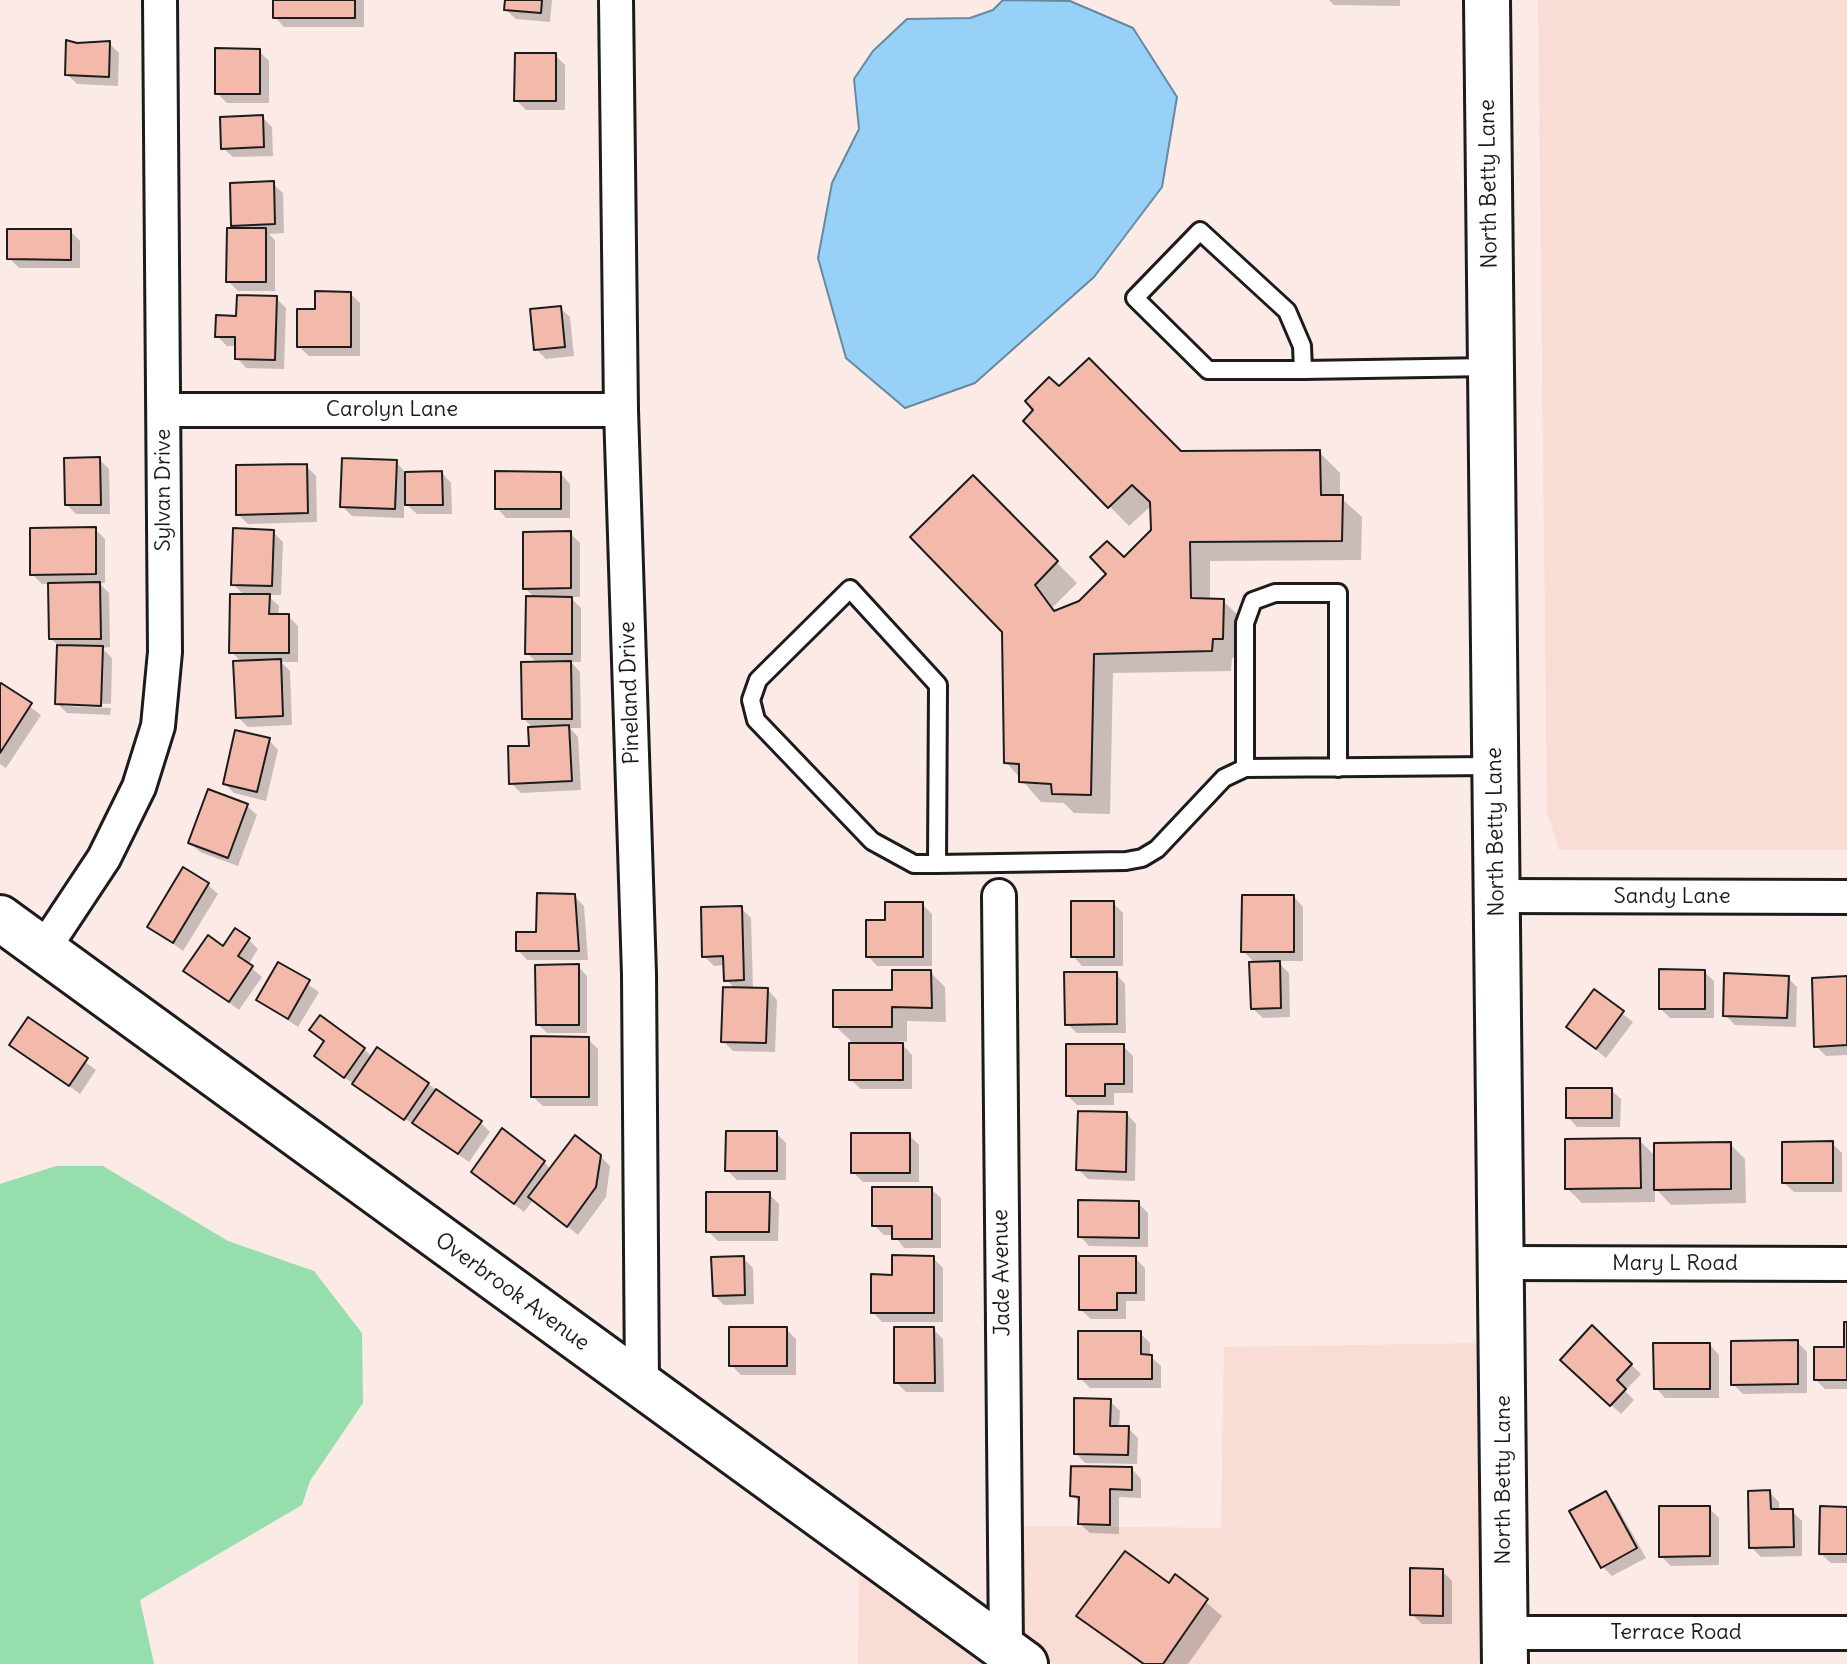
<!DOCTYPE html>
<style>
body{margin:0}
canvas{display:block;background:#fbeae6}
</style>
<canvas width="1847" height="1664"></canvas>
<script>
const ctx = document.querySelector('canvas').getContext('2d');
ctx.lineJoin = 'round';
function fillPath(path, color) {
  ctx.fillStyle = color;
  ctx.fill(path, 'evenodd');
}
function toPath(rows) {
  const path = new Path2D();
  for (const r of rows) {
    path.moveTo(r[0], r[1]);
    for (let i = 2; i < r.length; i += 2) path.lineTo(r[i], r[i + 1]);
  }
  return path;
}
function trace(path, color, width, dash) {
  ctx.strokeStyle = color;
  ctx.lineWidth = width;
  ctx.lineCap = dash ? 'butt' : 'round';
  ctx.setLineDash(dash || []);
  ctx.stroke(path);
}
function label(font, color, halo, rows, align = 'center') {
  ctx.font = font + ' Delius,sans-serif';
  ctx.lineWidth = 7;
  ctx.setLineDash([]);
  ctx.textBaseline = 'middle';
  ctx.strokeStyle = halo;
  ctx.fillStyle = color;
  for (const [text, x, y, turn = 0] of rows) {
    ctx.save();
    ctx.translate(x, y);
    ctx.rotate((+turn || 0) * Math.PI / 180);
    ctx.textAlign = isNaN(turn) ? turn : align;
    if (halo) ctx.strokeText(text, 0, 0);
    ctx.fillText(text, 0, 0);
    ctx.restore();
  }
}
fillPath(toPath([
 [1538,0,1847,0,1847,850,1559,850,1547,812],
 [1489,1343,1491,1664,1052,1664,1021,1640,1019,1526,1221,1528,1224,1347],
 [859,1562,992,1664,858,1664]
]), '#f9dcd4');
fillPath(toPath([
 [56,1166,103,1166,228,1241,314,1271,362,1333,363,1403,310,1481,302,1505,140,1600,154,1664,0,1664,0,1184]
]), '#96deac');
const water = toPath([
 [1003,0,1070,1,1133,28,1177,97,1162,187,1094,277,975,383,905,408,846,358,818,258,832,183,859,129,854,79,873,51,907,19,970,18,993,10,1003,0]
]);
fillPath(water, '#98d1f7');
trace(water, '#66899f', 2);
fillPath(toPath([
 [275,0,364,0,364,27,284,27,275,17],
 [507,0,552,0,550,22,516,19,506,10],
 [1329,0,1400,0,1400,6,1334,5],
 [109,43,119,53,118,86,77,84,67,74,77,45],
 [259,51,269,61,269,103,227,103,217,93],
 [555,55,565,65,565,110,526,110,516,100],
 [262,117,272,127,273,156,233,157,223,148],
 [273,184,283,193,284,233,269,234,275,240,275,291,238,291,228,281,238,230,233,225],
 [70,231,80,241,80,268,19,268,9,258],
 [350,293,360,303,360,356,309,356,299,347,317,311],
 [276,298,286,308,284,369,246,368,237,358,237,346,227,346,217,336,238,318],
 [560,308,570,317,574,356,546,359,536,349],
 [1058,389,1180,453,1319,452,1340,473,1340,497,1362,517,1361,560,1210,561,1210,601,1223,601,1244,621,1243,658,1232,658,1231,671,1113,673,1110,814,1074,813,1064,803,1041,802,1006,762,1004,632,973,478,1077,583,1053,607,1058,612,1080,603,1153,531,1152,505,1129,526,1026,421],
 [99,459,109,469,110,514,76,514,67,505],
 [396,462,405,472,442,473,451,483,452,514,417,514,404,502,404,518,352,516,342,506],
 [306,466,316,476,317,522,248,524,238,514],
 [561,474,570,484,570,518,506,518,497,508],
 [95,529,105,539,105,583,99,583,109,593,110,647,102,648,112,658,111,704,64,702,64,706,111,708,110,715,67,713,57,703,59,646,51,639,50,584,42,584,32,574],
 [273,532,283,542,281,595,267,595,279,606,278,616,288,616,298,626,298,662,281,662,290,671,292,725,248,727,238,717,242,662,231,652,245,596,233,584],
 [570,533,580,543,580,597,570,597,581,608,581,662,571,662,580,672,581,728,570,728,578,737,581,790,521,793,511,783,531,748,534,729,524,719,537,663,527,653,535,598,525,588],
 [2,686,41,715,6,768,0,764],
 [269,740,278,750,266,801,234,793,225,784],
 [247,806,257,815,238,866,200,852,190,843],
 [208,885,218,894,183,951,149,926],
 [574,896,584,906,588,960,527,960,518,950,538,934],
 [1294,897,1303,907,1303,961,1277,961,1289,973,1290,1017,1263,1018,1253,1009,1256,964,1243,951],
 [1113,903,1123,913,1123,966,1082,966,1073,956],
 [922,904,932,914,932,966,877,966,868,956,887,922],
 [741,908,751,918,753,990,768,990,777,1000,775,1052,733,1051,723,1041,736,989,726,980,725,965,714,966,704,956],
 [249,940,258,949,248,965,262,977,239,1010,186,971,223,948],
 [279,965,319,992,298,1027,258,1000],
 [578,966,587,976,587,1033,547,1033,538,1024],
 [930,972,945,987,946,1022,907,1021,907,1042,899,1041,912,1055,912,1089,861,1089,851,1080,851,1041,835,1026],
 [1704,972,1714,981,1714,1018,1670,1018,1661,1009],
 [1116,974,1125,984,1126,1033,1077,1033,1067,1024],
 [1788,978,1797,987,1796,1027,1735,1025,1725,1015],
 [1847,978,1847,1055,1826,1056,1816,1046],
 [1595,992,1633,1022,1606,1058,1568,1027],
 [28,1020,96,1070,80,1094,11,1044],
 [312,1030,364,1049,372,1057,428,1084,480,1122,490,1132,469,1162,326,1065,316,1056,326,1043],
 [588,1039,598,1049,598,1106,543,1106,533,1097],
 [1123,1046,1133,1056,1133,1093,1114,1093,1114,1105,1077,1105,1068,1096],
 [1611,1090,1621,1099,1620,1127,1577,1127,1568,1117],
 [1127,1114,1136,1124,1135,1181,1088,1179,1078,1169],
 [776,1133,786,1143,786,1180,737,1180,727,1170],
 [909,1135,919,1145,919,1182,863,1182,853,1172],
 [1639,1140,1656,1157,1730,1144,1745,1159,1746,1203,1671,1205,1655,1188,1655,1202,1582,1203,1567,1188],
 [1832,1143,1842,1153,1842,1192,1794,1192,1784,1183],
 [600,1156,610,1166,606,1197,578,1235,534,1199,524,1212,484,1181,544,1162,551,1170],
 [931,1189,941,1198,941,1248,904,1248,894,1235,884,1235,874,1225],
 [769,1194,779,1204,778,1241,718,1241,708,1231],
 [1138,1203,1148,1213,1148,1247,1089,1246,1080,1236],
 [743,1258,753,1268,754,1304,724,1305,714,1295],
 [933,1258,943,1268,943,1322,882,1322,873,1312],
 [1135,1258,1145,1268,1145,1301,1126,1301,1126,1319,1091,1319,1081,1310],
 [1847,1324,1847,1389,1825,1389,1816,1380,1846,1349],
 [1592,1328,1641,1374,1625,1391,1634,1400,1621,1414,1572,1369],
 [786,1329,796,1339,796,1375,741,1375,731,1365],
 [933,1329,943,1339,944,1392,906,1392,896,1382],
 [1140,1333,1150,1343,1150,1356,1161,1366,1161,1388,1090,1388,1080,1378],
 [1797,1342,1807,1352,1807,1393,1743,1394,1733,1384],
 [1710,1345,1719,1355,1719,1398,1665,1398,1656,1388],
 [1110,1401,1120,1411,1119,1428,1128,1428,1138,1438,1137,1464,1085,1463,1076,1453],
 [1132,1469,1141,1479,1141,1498,1119,1497,1119,1534,1090,1533,1080,1524,1080,1503,1072,1495],
 [1769,1492,1779,1502,1779,1511,1792,1511,1802,1521,1802,1556,1761,1557,1751,1547],
 [1605,1493,1615,1503,1646,1558,1612,1576,1603,1567],
 [1709,1508,1719,1518,1719,1565,1671,1566,1661,1556],
 [1847,1509,1847,1563,1831,1563,1821,1554],
 [1442,1571,1452,1581,1452,1624,1422,1624,1412,1614],
 [1176,1577,1222,1616,1188,1664,1141,1664,1079,1616,1170,1585]
]), '#0003');
const building = toPath([
 [273,0,355,0,355,18,273,18,273,0],
 [505,0,542,0,541,13,504,10,505,0],
 [66,40,77,43,110,41,109,77,65,75,66,40],
 [215,48,260,49,260,94,215,94,215,48],
 [515,53,556,53,556,101,514,101,515,53],
 [263,115,264,147,221,149,220,117,263,115],
 [274,181,275,224,231,226,230,183,274,181],
 [227,228,266,228,266,282,226,282,227,228],
 [7,229,71,229,71,260,7,259,7,229],
 [315,291,351,292,351,347,297,347,297,309,315,309,315,291],
 [237,295,277,296,275,360,235,359,235,337,215,337,216,315,236,316,237,295],
 [561,306,565,347,534,350,530,309,561,306],
 [1089,358,1181,451,1320,450,1321,495,1343,495,1342,541,1190,542,1191,598,1224,599,1223,639,1213,639,1212,651,1094,654,1091,795,1052,794,1051,784,1019,782,1019,764,1004,763,1002,632,910,537,973,475,1058,561,1035,585,1054,611,1079,601,1106,574,1090,557,1107,541,1124,557,1151,530,1150,502,1132,485,1108,508,1023,421,1033,410,1025,401,1049,377,1059,386,1089,358],
 [100,457,101,505,65,505,64,458,100,457],
 [342,458,397,460,395,509,340,507,342,458],
 [307,464,308,513,236,515,236,465,307,464],
 [442,471,443,505,405,505,405,472,442,471],
 [495,471,561,472,561,509,495,509,495,471],
 [96,527,96,574,30,575,30,528,96,527],
 [233,528,274,530,272,586,231,585,233,528],
 [571,531,571,588,523,589,523,532,571,531],
 [100,582,101,639,49,639,48,583,100,582],
 [230,594,270,594,269,614,289,614,289,653,229,653,230,594],
 [526,596,572,597,572,654,525,654,526,596],
 [57,645,103,646,101,706,55,704,57,645],
 [281,659,283,716,236,718,233,661,281,659],
 [571,661,572,719,522,719,521,662,571,661],
 [1,683,32,703,0,753,0,685,1,683],
 [569,725,572,781,509,784,508,746,529,746,528,727,569,725],
 [235,730,270,738,257,792,223,784,235,730],
 [208,789,248,804,228,858,188,843,208,789],
 [183,867,209,883,173,943,147,927,183,867],
 [537,893,575,894,579,951,516,951,516,932,536,932,537,893],
 [1242,895,1294,895,1294,952,1241,952,1242,895],
 [1071,901,1114,901,1114,957,1071,957,1071,901],
 [885,902,923,902,923,957,866,957,866,920,885,920,885,902],
 [742,906,744,980,724,981,723,956,702,957,701,907,742,906],
 [235,928,250,938,238,956,253,966,229,1002,183,971,208,935,223,946,235,928],
 [1280,961,1281,1008,1251,1009,1249,962,1280,961],
 [278,962,310,980,288,1019,256,1000,278,962],
 [579,964,579,1025,536,1025,535,965,579,964],
 [1659,969,1705,970,1705,1009,1659,1009,1659,969],
 [892,970,931,970,932,1008,892,1007,892,1027,833,1027,833,990,892,990,892,970],
 [1064,972,1117,972,1117,1024,1065,1025,1064,972],
 [1724,973,1789,976,1787,1018,1723,1016,1724,973],
 [1847,976,1847,1045,1814,1047,1812,978,1847,976],
 [723,987,768,988,766,1043,721,1042,723,987],
 [1594,989,1624,1011,1596,1049,1566,1027,1594,989],
 [320,1015,365,1048,344,1078,314,1056,324,1041,309,1030,320,1015],
 [28,1017,88,1058,69,1086,9,1045,28,1017],
 [531,1036,589,1037,589,1097,531,1097,531,1036],
 [849,1043,903,1043,903,1080,849,1080,849,1043],
 [1066,1044,1124,1044,1124,1084,1105,1084,1105,1096,1066,1096,1066,1044],
 [377,1047,429,1083,404,1120,352,1084,377,1047],
 [1566,1088,1612,1088,1612,1118,1566,1118,1566,1088],
 [436,1089,482,1121,458,1154,412,1123,436,1089],
 [1078,1111,1127,1112,1126,1172,1076,1170,1078,1111],
 [502,1128,545,1161,514,1204,471,1172,502,1128],
 [726,1131,777,1131,777,1171,725,1171,726,1131],
 [851,1133,910,1133,910,1173,851,1173,851,1133],
 [575,1135,601,1155,596,1187,567,1227,528,1197,575,1135],
 [1640,1138,1641,1188,1565,1189,1565,1139,1640,1138],
 [1833,1141,1833,1183,1782,1183,1782,1142,1833,1141],
 [1731,1142,1731,1189,1654,1190,1654,1143,1731,1142],
 [872,1187,932,1187,932,1239,892,1239,892,1226,872,1226,872,1187],
 [706,1192,770,1192,769,1232,706,1232,706,1192],
 [1078,1200,1139,1201,1139,1238,1078,1237,1078,1200],
 [892,1255,934,1256,934,1313,871,1313,871,1274,892,1275,892,1255],
 [744,1256,745,1295,713,1296,711,1257,744,1256],
 [1079,1256,1136,1256,1136,1293,1117,1293,1117,1310,1079,1310,1079,1256],
 [1844,1322,1847,1322,1847,1380,1814,1380,1814,1347,1844,1347,1844,1322],
 [1592,1325,1632,1364,1617,1380,1626,1389,1610,1406,1560,1360,1592,1325],
 [729,1327,787,1327,787,1366,729,1366,729,1327],
 [894,1327,934,1327,935,1383,894,1383,894,1327],
 [1078,1331,1141,1331,1141,1354,1152,1355,1152,1379,1078,1379,1078,1331],
 [1798,1340,1798,1384,1731,1385,1731,1341,1798,1340],
 [1653,1343,1710,1343,1710,1389,1654,1389,1653,1343],
 [1074,1398,1111,1399,1110,1426,1129,1426,1128,1455,1074,1454,1074,1398],
 [1071,1466,1132,1467,1132,1490,1110,1489,1110,1525,1078,1524,1079,1497,1070,1496,1071,1466],
 [1770,1490,1771,1509,1793,1509,1794,1547,1749,1548,1748,1491,1770,1490],
 [1606,1491,1637,1548,1601,1568,1569,1511,1606,1491],
 [1659,1506,1710,1506,1710,1556,1659,1557,1659,1506],
 [1820,1506,1847,1507,1847,1554,1819,1554,1820,1506],
 [1125,1551,1169,1583,1175,1574,1208,1599,1163,1664,1144,1664,1076,1616,1125,1551],
 [1410,1568,1443,1569,1443,1616,1410,1615,1410,1568]
]);
fillPath(building, '#f3baab');
trace(building, '#1c1c1c', 2);
const lane = toPath([
 [1303,370,1302,346,1287,311,1200,231,1135,298,1208,370,1303,370,1490,367],
 [1245,768,1245,623,1253,601,1275,593,1338,593,1338,768],
 [937,864,938,685,850,589,758,680,751,700,756,720,872,841,914,864,937,864,1126,861,1142,858,1157,849,1224,778,1245,768,1493,766]
]);
const street = toPath([
 [616,0,621,410,639,974,642,1386],
 [164,410,621,410],
 [999,896,1006,1649],
 [1497,896,1847,897],
 [43,950,104,858,139,787,158,726,165,652,160,0],
 [1503,1263,1847,1264],
 [1506,1633,1847,1633]
]);
const secondary = toPath([
 [1487,0,1505,1664],
 [0,918,1025,1664]
]);
trace(lane, '#1c1c1c', 22);
trace(street, '#1c1c1c', 38);
trace(secondary, '#1c1c1c', 50);
trace(lane, '#fff', 16);
trace(street, '#fff', 32);
trace(secondary, '#fff', 44);
label('22px', '#1c1c1c', '#fff', [
 ["North Betty Lane",1489,184,-91],
 ["Carolyn Lane",392,410],
 ["Sylvan Drive",164,490,-90],
 ["Pineland Drive",630,693,-92],
 ["North Betty Lane",1496,832,-91],
 ["Sandy Lane",1672,897],
 ["Mary L Road",1675,1264],
 ["Jade Avenue",1002,1273,-91],
 ["Overbrook Avenue",512,1292,36],
 ["North Betty Lane",1504,1480,-90],
 ["Terrace Road",1676,1633]
]);
</script>
